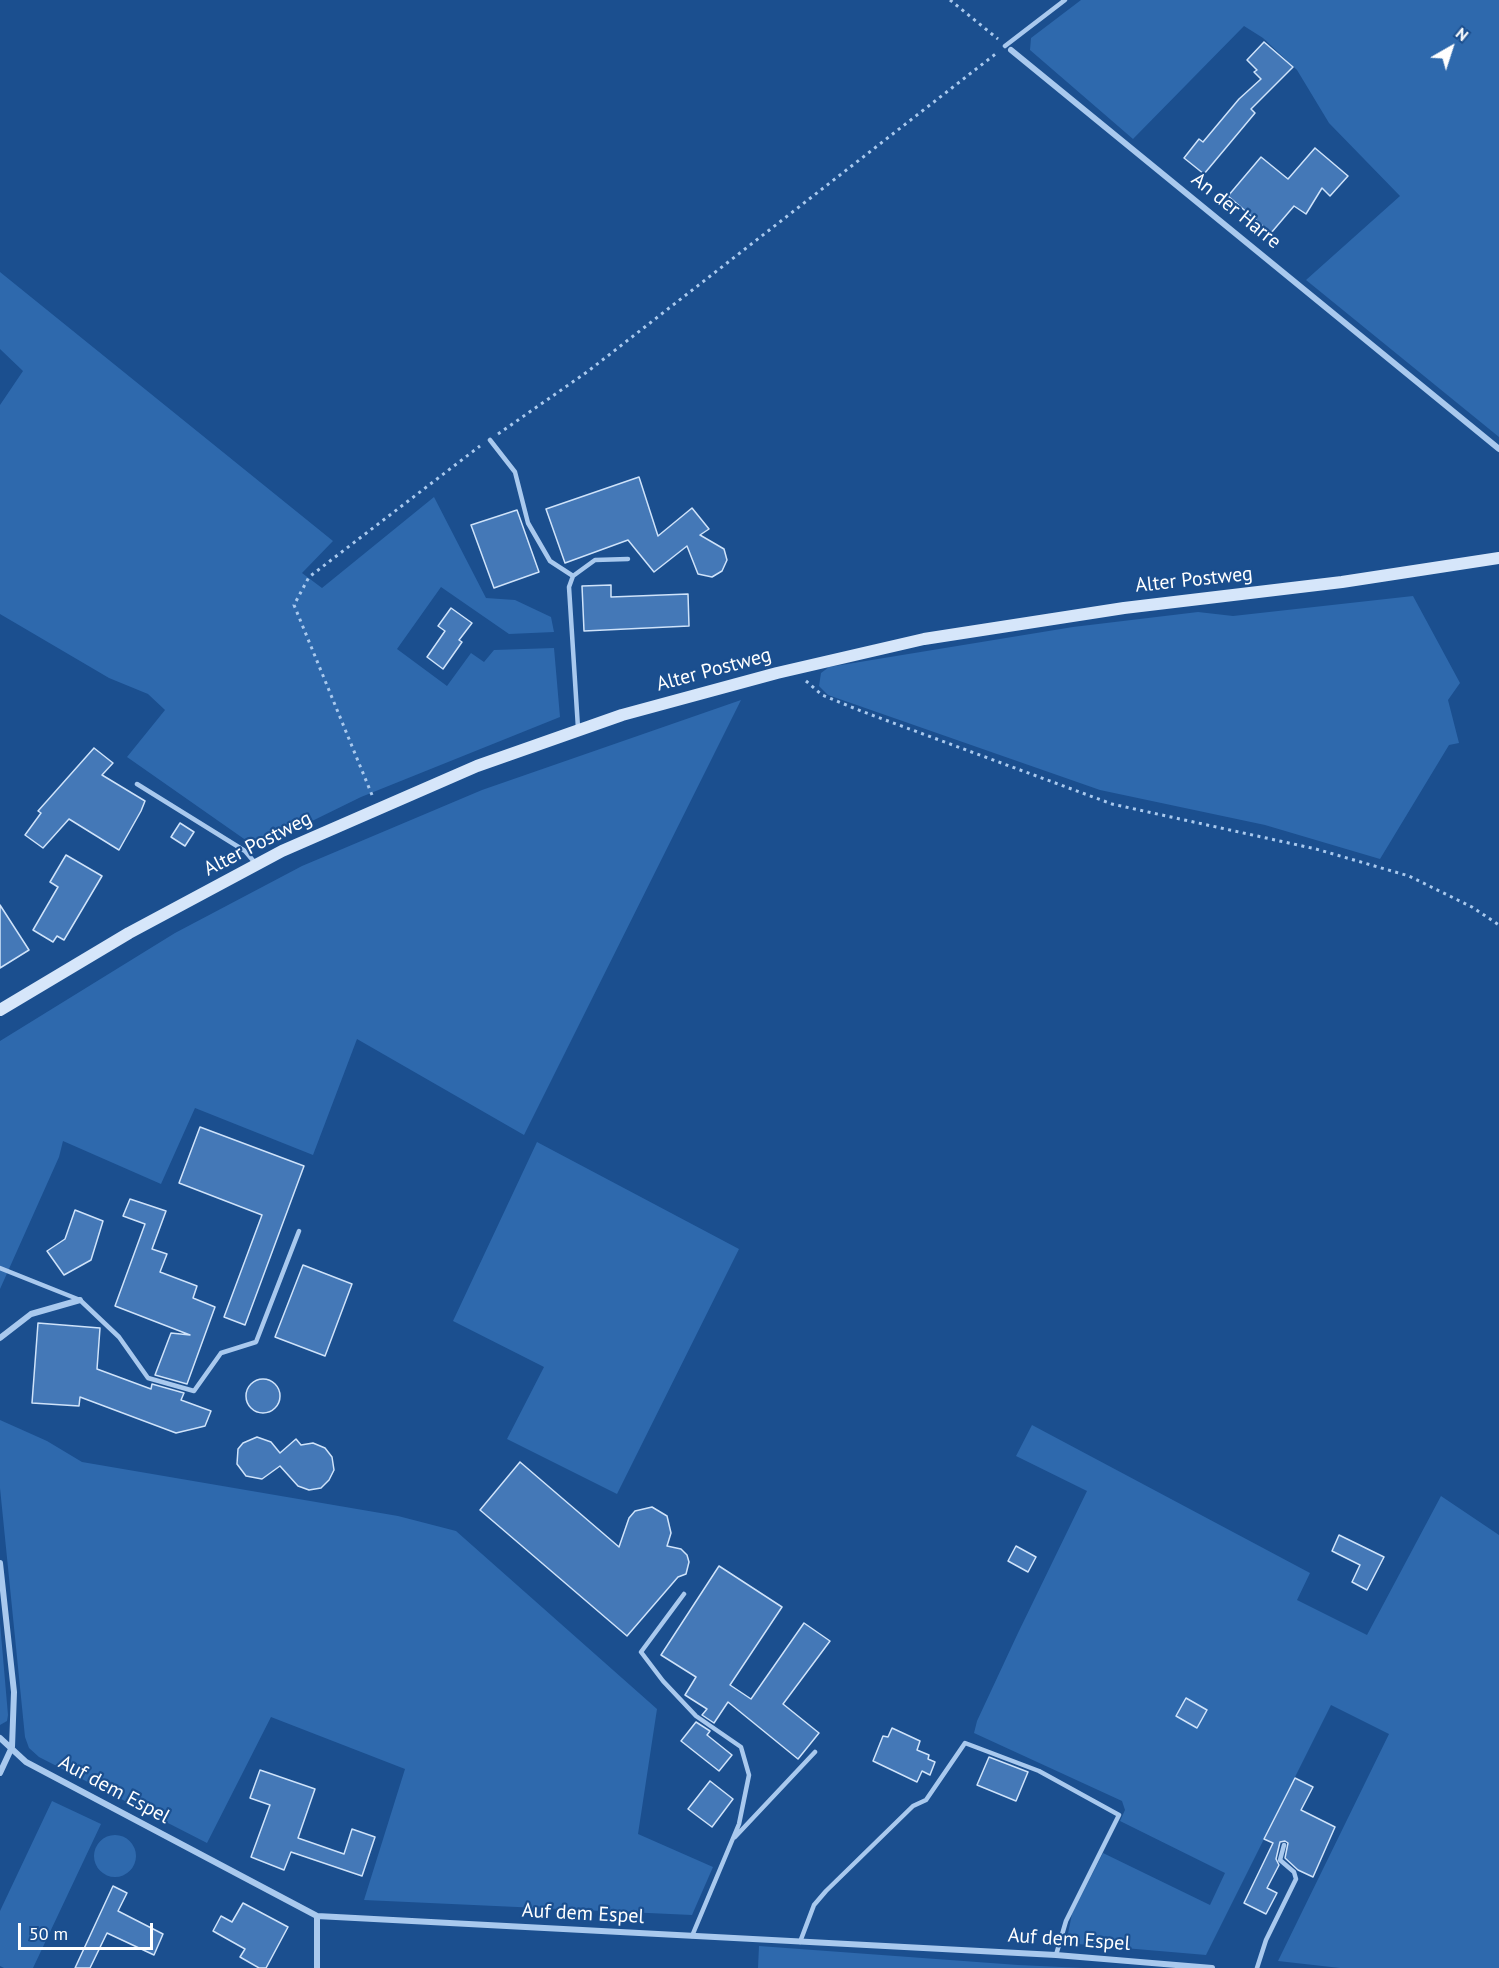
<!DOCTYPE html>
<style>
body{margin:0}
#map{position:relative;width:1499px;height:1968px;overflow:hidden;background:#1b4f8f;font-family:"PT Sans",sans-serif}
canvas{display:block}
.north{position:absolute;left:1421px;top:18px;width:60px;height:60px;-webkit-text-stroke:4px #1b4f8f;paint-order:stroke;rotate:39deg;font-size:16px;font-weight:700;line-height:24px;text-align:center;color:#fff}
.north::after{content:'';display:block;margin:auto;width:21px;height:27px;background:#fff;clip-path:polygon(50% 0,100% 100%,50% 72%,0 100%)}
.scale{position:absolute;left:18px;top:1923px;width:135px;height:27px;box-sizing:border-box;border:3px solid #fff;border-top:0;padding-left:8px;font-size:18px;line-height:21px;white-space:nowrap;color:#fff;-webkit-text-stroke:4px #1b4f8f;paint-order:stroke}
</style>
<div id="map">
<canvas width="1499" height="1968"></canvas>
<div class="north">N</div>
<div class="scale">50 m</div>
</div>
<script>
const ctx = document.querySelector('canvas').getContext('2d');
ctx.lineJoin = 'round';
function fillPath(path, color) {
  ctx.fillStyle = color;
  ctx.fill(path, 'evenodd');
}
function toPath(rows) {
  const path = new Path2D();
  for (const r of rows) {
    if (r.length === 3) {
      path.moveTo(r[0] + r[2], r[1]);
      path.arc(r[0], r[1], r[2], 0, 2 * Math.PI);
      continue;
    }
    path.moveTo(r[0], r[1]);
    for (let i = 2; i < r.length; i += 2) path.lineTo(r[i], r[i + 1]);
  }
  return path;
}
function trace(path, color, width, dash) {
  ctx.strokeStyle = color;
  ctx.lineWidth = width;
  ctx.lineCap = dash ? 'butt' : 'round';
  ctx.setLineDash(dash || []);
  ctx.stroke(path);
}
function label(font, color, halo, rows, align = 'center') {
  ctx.font = font + ' "PT Sans",sans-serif';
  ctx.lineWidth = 4.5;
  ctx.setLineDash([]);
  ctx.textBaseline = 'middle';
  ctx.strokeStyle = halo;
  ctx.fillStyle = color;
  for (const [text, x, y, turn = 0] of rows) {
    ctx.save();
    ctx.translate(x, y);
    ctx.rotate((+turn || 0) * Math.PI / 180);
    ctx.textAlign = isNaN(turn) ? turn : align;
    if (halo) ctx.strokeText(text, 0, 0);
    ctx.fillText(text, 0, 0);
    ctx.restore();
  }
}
fillPath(toPath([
 [1081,0,1499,0,1499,437,1306,280,1400,196,1329,123,1297,70,1263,38,1244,26,1133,139,1030,50,1031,38],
 [0,272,333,541,302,573,322,588,434,497,486,598,515,600,551,617,554,632,509,634,441,587,397,649,447,686,471,653,484,662,494,650,554,648,560,717,361,797,257,848,127,757,165,710,148,694,109,678,0,614,0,405,23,371,0,349],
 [1413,596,1460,683,1448,700,1459,743,1449,745,1380,859,1265,825,1100,790,828,695,819,686,821,673,829,667,1073,627,1198,612,1233,616],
 [741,700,524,1135,357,1039,313,1155,195,1108,161,1184,63,1141,59,1157,0,1289,0,1041,175,933,302,866,482,790],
 [537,1142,739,1249,617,1494,507,1439,544,1367,453,1321],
 [0,1420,47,1441,82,1462,398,1516,456,1531,657,1709,638,1834,713,1867,692,1915,364,1900,405,1769,271,1717,207,1843,39,1757,29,1748,25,1737,0,1488],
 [1032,1425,1310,1573,1297,1600,1367,1635,1441,1496,1499,1535,1499,1968,1340,1968,1278,1961,1389,1734,1331,1705,1206,1955,1066,1943,1072,1914,1103,1853,1210,1905,1225,1873,1120,1821,1125,1810,1122,1801,974,1733,977,1721,1018,1633,1087,1491,1016,1456],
 [0,1623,8,1715,7,1721,0,1725],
 [52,1801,101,1824,33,1968,4,1968,0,1966,0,1911],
 [115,1856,21],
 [759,1946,1018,1965,1084,1968,758,1968]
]), '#2e69ad');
const building = toPath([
 [1264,42,1293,67,1251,109,1255,113,1204,174,1184,158,1199,139,1203,142,1239,99,1261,79,1254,72,1257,70,1247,60,1264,42],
 [1315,148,1348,176,1330,196,1322,188,1306,214,1294,206,1271,233,1228,196,1261,157,1288,179,1315,148],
 [639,477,658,536,692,508,709,529,700,535,724,549,727,560,722,571,712,577,698,574,687,546,654,572,628,540,565,563,546,509,639,477],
 [517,510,539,572,494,588,471,525,517,510],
 [611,585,611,597,688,594,689,626,584,631,582,586,611,585],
 [451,608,472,623,459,640,462,642,443,669,427,657,445,631,438,626,451,608],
 [94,748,113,763,102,775,145,801,141,811,119,850,69,819,43,848,25,835,41,813,38,811,94,748],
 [180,823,194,832,185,846,171,837,180,823],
 [66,855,102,876,64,940,57,936,53,942,33,930,58,887,50,882,66,855],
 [0,905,29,950,0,968,0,905],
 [200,1127,304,1166,245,1325,224,1317,262,1215,179,1183,200,1127],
 [130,1199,166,1211,152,1249,167,1254,160,1272,197,1286,193,1298,215,1307,187,1384,155,1375,171,1333,190,1335,115,1306,145,1224,123,1216,130,1199],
 [75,1210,103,1221,91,1260,64,1275,47,1251,65,1239,75,1210],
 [303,1265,352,1284,325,1356,275,1337,303,1265],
 [38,1323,100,1328,97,1369,151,1389,152,1384,184,1393,181,1400,211,1411,205,1426,176,1433,80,1397,79,1406,32,1403,38,1323],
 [263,1396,17],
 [257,1437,271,1442,280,1453,296,1439,301,1445,313,1443,325,1448,332,1457,334,1470,329,1480,321,1488,309,1490,298,1486,280,1466,262,1479,246,1476,237,1464,238,1449,243,1443,257,1437],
 [520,1462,619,1547,629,1518,635,1511,652,1507,667,1516,671,1533,667,1546,681,1549,687,1555,689,1562,686,1574,678,1577,627,1636,480,1510,520,1462],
 [1339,1535,1384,1557,1367,1590,1352,1582,1360,1565,1332,1551,1339,1535],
 [1016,1546,1036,1557,1028,1572,1008,1561,1016,1546],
 [719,1566,782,1607,730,1685,751,1699,804,1623,830,1641,783,1704,819,1733,798,1759,728,1702,714,1723,702,1715,707,1709,685,1695,696,1677,661,1655,719,1566],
 [1186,1698,1207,1710,1197,1728,1176,1716,1186,1698],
 [696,1722,710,1731,707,1735,732,1755,719,1771,681,1741,696,1722],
 [892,1728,920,1741,917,1750,929,1755,928,1759,935,1762,930,1775,922,1771,917,1782,873,1761,883,1736,888,1737,892,1728],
 [989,1757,1028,1772,1016,1801,977,1785,989,1757],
 [260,1770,315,1789,298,1838,344,1854,352,1829,375,1837,362,1876,291,1852,284,1870,251,1857,270,1805,250,1798,260,1770],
 [1295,1778,1313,1787,1301,1810,1335,1827,1313,1877,1298,1870,1285,1858,1288,1843,1285,1841,1280,1842,1276,1859,1279,1865,1267,1888,1277,1893,1266,1914,1244,1903,1273,1843,1264,1839,1295,1778],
 [710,1781,733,1799,712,1827,688,1809,710,1781],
 [113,1886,127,1893,118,1911,163,1934,154,1955,107,1933,90,1968,75,1968,113,1886],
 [243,1903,288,1927,266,1968,259,1968,240,1957,245,1949,213,1931,221,1916,232,1922,243,1903]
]);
fillPath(building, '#4478b7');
trace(building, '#cfe3fa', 1.5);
trace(toPath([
 [950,0,998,39],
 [498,434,587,372,998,52],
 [806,681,822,695,861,711,1112,804,1316,849,1409,876,1472,907,1499,925],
 [372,795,294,605,309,577,480,446]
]), '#a9c9ee', 3, [3, 4.5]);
trace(toPath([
 [1005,46,1065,0],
 [490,440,515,472,528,523,550,561,573,576],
 [578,728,569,587,573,576,595,560,628,559],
 [137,784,245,851,256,864],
 [0,1268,80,1300,119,1337,148,1378,194,1391,221,1353,256,1342,299,1231],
 [684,1594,641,1652,663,1681,696,1716,741,1747,749,1775,739,1824,692,1936],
 [735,1837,815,1752],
 [800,1942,814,1905,826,1891,913,1806,926,1800,965,1743,1039,1771,1119,1815,1066,1921,1056,1955],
 [1257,1968,1266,1940,1296,1879,1294,1872,1280,1860,1284,1845]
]), '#a9c9ee', 4.5);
trace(toPath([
 [1011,50,1499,449],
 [0,1338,31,1314,80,1300],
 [0,1563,14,1692,12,1747,0,1773],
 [0,1738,26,1762,317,1916,1056,1955,1212,1968],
 [317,1968,317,1916]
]), '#a9c9ee', 6);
trace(toPath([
 [0,1010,129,933,282,851,477,766,622,715,777,673,924,639,1124,608,1342,582,1499,558]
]), '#d6e6fa', 12);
label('20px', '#fff', '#1b4f8f', [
 ["An der Harre",1236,211,39],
 ["Alter Postweg",1194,580,-6],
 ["Alter Postweg",714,670,-15],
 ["Alter Postweg",258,844,-27],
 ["Auf dem Espel",114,1790,28],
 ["Auf dem Espel",583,1914,3],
 ["Auf dem Espel",1069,1940,4]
]);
</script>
